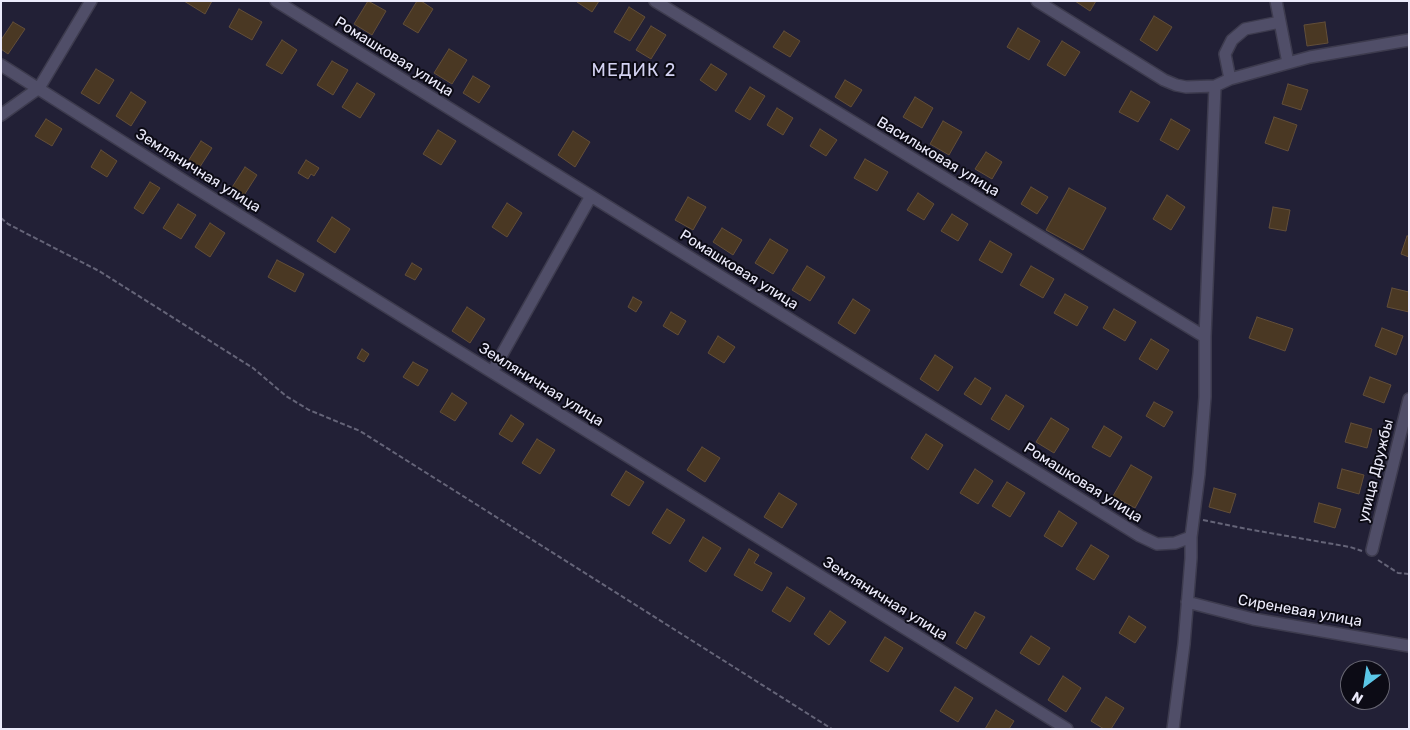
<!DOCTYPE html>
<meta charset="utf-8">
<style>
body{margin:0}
#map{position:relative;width:1410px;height:730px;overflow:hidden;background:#222036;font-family:Rubik,sans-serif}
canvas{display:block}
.frame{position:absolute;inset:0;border:2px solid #ecebfb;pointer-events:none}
.north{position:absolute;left:1340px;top:660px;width:50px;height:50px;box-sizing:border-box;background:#0c0b15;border:1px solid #666571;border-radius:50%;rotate:211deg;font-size:14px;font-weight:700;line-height:20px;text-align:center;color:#ecebfb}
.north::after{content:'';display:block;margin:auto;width:18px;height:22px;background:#5bc7e7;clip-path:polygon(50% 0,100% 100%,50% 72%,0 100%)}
</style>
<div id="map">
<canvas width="1410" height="730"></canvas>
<div class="frame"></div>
<div class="north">N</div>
</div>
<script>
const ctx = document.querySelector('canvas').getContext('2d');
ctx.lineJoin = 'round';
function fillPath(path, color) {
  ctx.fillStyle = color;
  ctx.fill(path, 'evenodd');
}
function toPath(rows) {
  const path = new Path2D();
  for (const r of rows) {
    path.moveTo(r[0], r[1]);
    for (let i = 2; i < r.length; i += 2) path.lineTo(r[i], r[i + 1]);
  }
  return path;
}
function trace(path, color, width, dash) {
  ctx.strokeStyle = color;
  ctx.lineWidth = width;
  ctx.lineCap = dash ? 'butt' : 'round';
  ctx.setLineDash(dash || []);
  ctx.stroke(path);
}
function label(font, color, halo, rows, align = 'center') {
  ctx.font = font + ' Rubik,sans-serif';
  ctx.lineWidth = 4;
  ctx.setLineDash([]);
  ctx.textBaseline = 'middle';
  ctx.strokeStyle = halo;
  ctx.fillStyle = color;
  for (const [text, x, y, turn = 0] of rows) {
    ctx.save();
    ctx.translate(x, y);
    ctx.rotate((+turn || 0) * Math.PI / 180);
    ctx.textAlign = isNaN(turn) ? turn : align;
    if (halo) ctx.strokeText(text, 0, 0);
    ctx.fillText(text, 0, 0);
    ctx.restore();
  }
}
const building = toPath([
 [184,1,212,1,205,14,184,1],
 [368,1,386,11,372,35,354,24,368,1],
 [417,1,421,1,433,9,418,33,403,24,417,1],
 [578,1,599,1,592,12,577,2,578,1],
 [1075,1,1096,1,1090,11,1075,1],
 [629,7,645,17,630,41,614,32,629,7],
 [239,9,262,22,252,40,229,27,239,9],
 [1154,16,1172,27,1157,51,1140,40,1154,16],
 [13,22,25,29,8,54,1,49,1,40,13,22],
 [1325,22,1328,43,1307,46,1304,25,1325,22],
 [651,26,666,35,651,59,636,50,651,26],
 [1018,28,1040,41,1029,60,1007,47,1018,28],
 [784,31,800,41,790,57,773,47,784,31],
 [282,40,297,50,282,74,266,65,282,40],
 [1062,41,1080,52,1065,76,1047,65,1062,41],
 [449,49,467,60,452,84,434,73,449,49],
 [332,61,348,70,333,95,317,85,332,61],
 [711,64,727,74,716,91,700,80,711,64],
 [96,69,114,80,99,104,81,93,96,69],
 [473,76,490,86,479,103,463,93,473,76],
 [845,80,862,90,851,107,835,97,845,80],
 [357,83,375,94,360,118,342,107,357,83],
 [1288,84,1308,90,1301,110,1282,104,1288,84],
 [750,87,765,96,750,120,735,111,750,87],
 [1131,91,1150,102,1138,122,1119,112,1131,91],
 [131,92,146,102,131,126,116,116,131,92],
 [915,97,933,108,922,128,903,117,915,97],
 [777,108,793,118,783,135,767,125,777,108],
 [1274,117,1297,125,1288,151,1265,143,1274,117],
 [46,119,62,129,52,146,35,136,46,119],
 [1171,119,1190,130,1178,150,1160,140,1171,119],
 [943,121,962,132,949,155,930,144,943,121],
 [820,129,837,140,826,156,810,146,820,129],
 [438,130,456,141,441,165,423,154,438,130],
 [573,131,590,142,575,167,558,155,573,131],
 [201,141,212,148,196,173,185,166,201,141],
 [101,150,117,161,107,177,91,167,101,150],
 [986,152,1002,162,992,179,975,169,986,152],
 [865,159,888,172,877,191,854,178,865,159],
 [306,160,319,168,314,176,311,174,308,179,298,173,306,160],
 [245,167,257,175,241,200,229,192,245,167],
 [150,182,160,188,143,214,134,208,150,182],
 [1031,187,1048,197,1037,214,1021,204,1031,187],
 [1069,188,1106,208,1083,250,1046,230,1069,188],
 [918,193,934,204,924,220,907,210,918,193],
 [1167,195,1185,207,1171,230,1153,219,1167,195],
 [688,197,706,207,693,230,675,220,688,197],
 [507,203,522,213,507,237,492,227,507,203],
 [178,204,196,215,181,239,163,228,178,204],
 [1273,207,1290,210,1286,231,1269,228,1273,207],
 [952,214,968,224,958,241,941,231,952,214],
 [332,217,350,229,335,253,317,241,332,217],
 [210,223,225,233,210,257,195,247,210,223],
 [722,228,742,240,733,255,713,242,722,228],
 [1407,236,1409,236,1409,257,1401,254,1407,236],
 [770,239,788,250,773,274,755,263,770,239],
 [990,241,1012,254,1002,273,979,260,990,241],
 [277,260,304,274,295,292,268,277,277,260],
 [412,263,422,269,415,280,405,275,412,263],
 [807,266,825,277,810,301,792,290,807,266],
 [1031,266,1054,279,1043,298,1020,285,1031,266],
 [1392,288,1409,292,1409,312,1387,307,1392,288],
 [1065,294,1088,307,1077,326,1054,313,1065,294],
 [633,297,642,302,636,312,628,307,633,297],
 [853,299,870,310,855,334,838,323,853,299],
 [467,307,485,319,470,343,452,331,467,307],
 [1114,309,1136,322,1125,341,1103,328,1114,309],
 [671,312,686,321,678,335,663,326,671,312],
 [1257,317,1293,329,1285,351,1249,338,1257,317],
 [1382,328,1403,336,1396,355,1375,346,1382,328],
 [718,336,735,347,724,363,708,353,718,336],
 [1151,339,1169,350,1157,370,1139,359,1151,339],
 [362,349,369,354,364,362,357,358,362,349],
 [935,355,953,367,938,391,920,379,935,355],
 [413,362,428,370,418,386,403,377,413,362],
 [1370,377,1391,385,1384,403,1363,395,1370,377],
 [975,378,991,388,981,405,964,394,975,378],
 [452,393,467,403,455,421,440,412,452,393],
 [1006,395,1024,406,1009,430,991,419,1006,395],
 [1154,402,1173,412,1164,427,1146,416,1154,402],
 [511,415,524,424,512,442,499,434,511,415],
 [1051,418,1069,429,1054,453,1036,442,1051,418],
 [1351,423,1372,429,1367,448,1345,442,1351,423],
 [1104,426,1122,437,1110,457,1092,447,1104,426],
 [926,434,943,445,928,470,911,458,926,434],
 [537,439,555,450,540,474,522,463,537,439],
 [702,447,720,458,705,482,687,470,702,447],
 [1131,465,1152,477,1135,508,1113,496,1131,465],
 [975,469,993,481,978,504,960,493,975,469],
 [1342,469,1364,475,1359,494,1337,488,1342,469],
 [626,471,644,482,629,506,611,495,626,471],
 [1007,482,1025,493,1010,517,992,506,1007,482],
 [1214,488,1236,494,1230,513,1209,507,1214,488],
 [779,493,797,504,782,528,764,517,779,493],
 [1319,503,1341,509,1335,528,1314,522,1319,503],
 [667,509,685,520,670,544,652,533,667,509],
 [1059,511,1077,523,1062,547,1044,536,1059,511],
 [703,537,721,548,706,572,689,561,703,537],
 [1091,545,1109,556,1094,580,1076,569,1091,545],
 [749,549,759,555,754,563,772,573,762,591,734,575,749,549],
 [787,587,805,598,790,622,772,611,787,587],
 [830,611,846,622,829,645,814,634,830,611],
 [975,612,985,617,966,649,956,643,975,612],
 [1129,616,1146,627,1135,643,1119,633,1129,616],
 [1031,636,1050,648,1039,665,1020,653,1031,636],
 [885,637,903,648,888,672,870,661,885,637],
 [1063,676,1081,688,1066,712,1048,700,1063,676],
 [955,687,973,698,958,722,940,711,955,687],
 [1106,697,1124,708,1111,729,1104,729,1091,721,1106,697],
 [996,710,1014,721,1009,729,985,729,996,710]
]);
fillPath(building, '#4a3823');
trace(building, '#624e39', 1);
const minor = toPath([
 [276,1,1140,536,1157,544,1175,543,1191,537],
 [655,1,1205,337],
 [1037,1,1164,80,1176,85,1186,87,1215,86],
 [1276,1,1288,63],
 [1,65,181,179,1067,729],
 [1230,79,1225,54,1232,40,1245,29,1280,22],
 [1,115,39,88,91,1],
 [492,372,591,196],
 [1372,550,1409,399],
 [1187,602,1253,619,1409,646],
 [1173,729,1184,644,1191,558,1191,537,1199,474,1205,397,1205,337,1215,86,1230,79,1310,57,1409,40]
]);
trace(minor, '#3d3b4e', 14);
trace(toPath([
 [1,218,8,224,99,271,253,368,286,396,309,410,360,431,832,729],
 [1203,520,1247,529,1350,547,1362,551],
 [1378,560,1398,573,1409,574]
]), '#656478', 2, [5, 2.5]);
trace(minor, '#504e68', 11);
label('15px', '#ecebfb', '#0c0b15', [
 ["Ромашковая улица",394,57,32],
 ["Васильковая улица",938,157,31],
 ["Земляничная улица",198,171,32],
 ["Ромашковая улица",739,270,32],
 ["Земляничная улица",541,385,32],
 ["улица Дружбы",1376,471,-76],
 ["Ромашковая улица",1083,483,32],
 ["Земляничная улица",885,599,32],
 ["Сиреневая улица",1300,611,10]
]);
ctx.letterSpacing = '1px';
label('18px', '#d3d2f1', '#0c0b15', [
 ["МЕДИК 2",634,71]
]);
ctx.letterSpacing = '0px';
</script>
